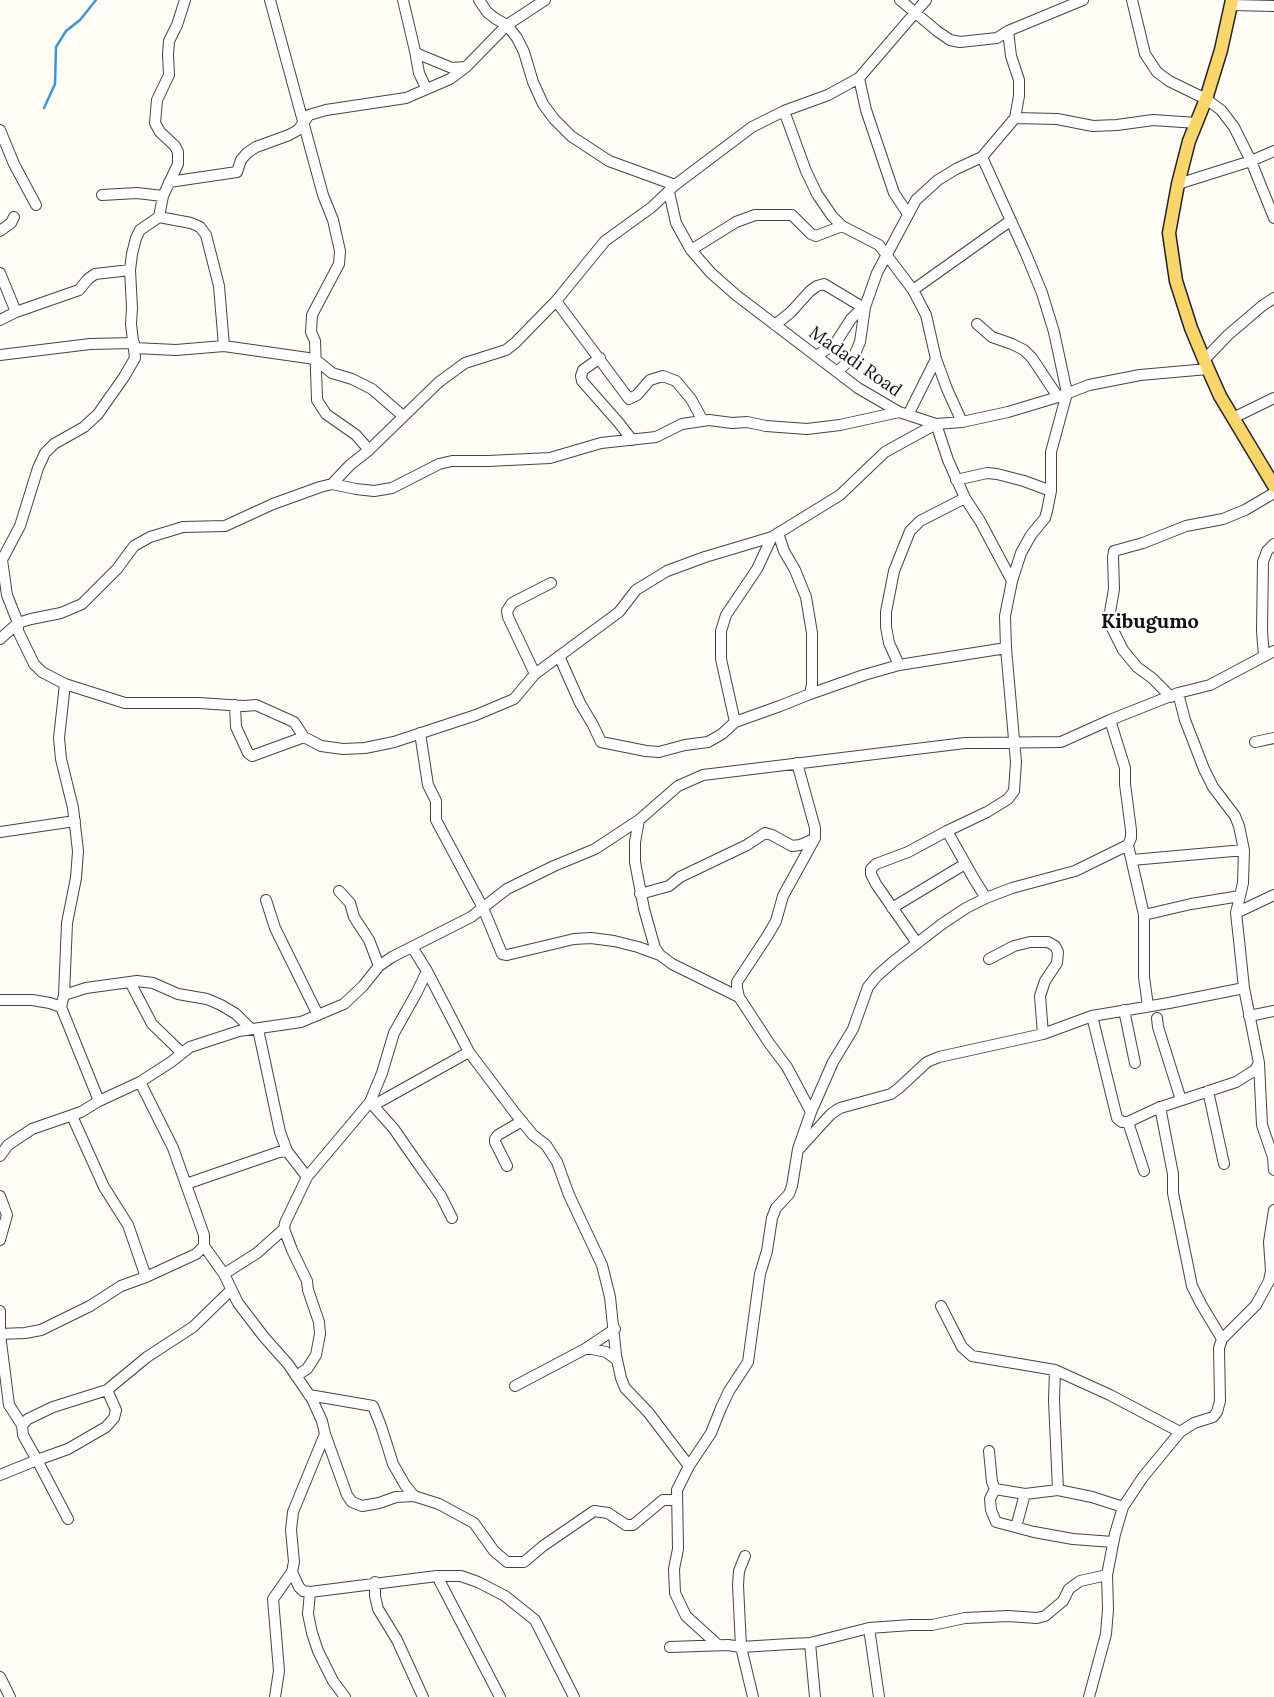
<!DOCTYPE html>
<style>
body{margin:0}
canvas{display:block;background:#fffdf5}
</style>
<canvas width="1274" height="1697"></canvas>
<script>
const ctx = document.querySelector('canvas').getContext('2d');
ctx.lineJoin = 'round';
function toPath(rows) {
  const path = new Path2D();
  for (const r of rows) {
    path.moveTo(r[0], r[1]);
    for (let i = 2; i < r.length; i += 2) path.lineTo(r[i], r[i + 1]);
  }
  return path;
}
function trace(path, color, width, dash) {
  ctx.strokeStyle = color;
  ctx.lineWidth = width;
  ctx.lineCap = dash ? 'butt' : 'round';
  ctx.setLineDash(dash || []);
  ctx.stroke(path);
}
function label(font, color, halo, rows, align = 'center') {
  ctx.font = font + ' Lora,serif';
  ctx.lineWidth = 5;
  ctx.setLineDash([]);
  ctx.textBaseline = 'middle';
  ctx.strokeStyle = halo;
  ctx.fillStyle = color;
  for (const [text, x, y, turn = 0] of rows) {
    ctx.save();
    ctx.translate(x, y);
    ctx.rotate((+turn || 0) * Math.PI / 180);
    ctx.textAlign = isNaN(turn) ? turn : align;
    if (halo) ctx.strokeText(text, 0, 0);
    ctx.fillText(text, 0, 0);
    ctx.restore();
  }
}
trace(toPath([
 [44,108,55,84,56,47,66,31,80,20,96,0]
]), '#3f96cf', 2.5);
const minor = toPath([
 [185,0,177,25,169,41,168,55,169,75,157,100,155,123,160,132,175,146,178,152,178,164,163,196,159,217,140,230,136,238,132,254,130,270,132,308,131,324,135,358,124,377,98,414,84,427,54,444,45,453,38,468,20,526,2,560,7,595,18,623,18,631,34,664,42,672,65,684,125,703,199,703,244,706,256,705,294,722,304,737,321,746,343,749,365,748,394,742,476,715,514,699,535,674,619,612,636,590,667,571,705,557,772,537,840,495,885,452,936,424,948,460,965,498,980,521,1012,581],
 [270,0,323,195,333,220,340,251,339,264,312,315,311,332,315,341,317,400,326,414,356,435,369,450],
 [403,0,415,51,418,54,452,68,466,67],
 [479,0,487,12,496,19,507,25,517,38,524,52,533,82,543,104,554,119,571,136,609,161,675,185],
 [900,0,937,31,950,40,960,42,997,38,1008,31,1083,0],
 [1132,0,1145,54,1157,72,1169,81,1206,99,1221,110,1234,127,1251,161,1274,218],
 [1232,5,1274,6],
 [415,51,419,73,426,88],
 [859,78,866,110,894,193,908,214],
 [784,111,806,171,817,194,832,216,842,226,879,245,913,290,926,315,936,359,947,389,962,422],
 [1015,118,1057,119,1093,126,1117,125,1153,120,1197,123],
 [0,130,14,164,36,205],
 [982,157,1026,254,1042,293,1054,332,1067,393,1051,452,1051,491,1047,511,1045,518,1031,535,1021,553,1012,581,1005,616,1006,648,1016,762,1014,791,1008,799,987,812,947,831,974,879,986,898],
 [169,182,237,172,241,160,247,153,256,147,289,135,298,130,309,115,326,110,406,98,450,79,466,67,507,25,545,0],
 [1178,184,1251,161,1274,151],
 [669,192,676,223,691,250,711,273,736,295,858,388,899,412,936,424,962,422,1008,412,1058,397,1089,385,1140,375,1208,369],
 [102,195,137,193,163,196],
 [159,217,191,223,200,227,206,235,219,286,224,346],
 [0,231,11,223,14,217],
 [691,250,736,222,755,215,792,215,811,234,816,236,842,226],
 [0,273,16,312],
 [913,290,1010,221],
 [556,301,629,399,637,395,650,380,663,376,676,381,691,399,703,421],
 [0,320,16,312,79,290,88,279,95,274,130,270],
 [977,324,992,337,1012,344,1024,350,1032,358,1058,397],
 [775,325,791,312,810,291,817,286,824,284,864,308],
 [134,348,176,350,224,346,308,358,316,360,332,373,352,379,372,389,403,416],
 [0,355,90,344,134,343],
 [816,356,835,344,851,319,857,313,865,307],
 [600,358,583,370,581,376,582,381,619,423,632,440],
 [1204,360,1228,335,1262,306,1274,298],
 [837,372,854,356,860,342,865,307,877,273,916,200,938,180,956,169,982,157,1015,118,1019,96,1019,80,1011,56,1008,31],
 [908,415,936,359],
 [1233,418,1274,398],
 [956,480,987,473,997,474,1024,481,1051,491],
 [332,484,350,465,369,450,439,382,465,363,506,350,515,343,556,301,605,241,652,207,675,185,752,127,784,111,828,95,859,78,926,0],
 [0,639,18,623,31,619,61,613,82,604,117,569,134,546,150,537,183,527,225,526,273,504,320,487,332,484,356,489,374,491,392,488,439,464,452,461,488,461,550,458,601,443,656,437,682,424,709,420,732,423,747,422,766,426,807,429,840,425,899,412],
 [559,656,580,703,593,725,601,742,646,751,659,752,685,745,708,742,722,734,735,722,780,706,810,694,812,684,812,633,806,597,795,570,784,551,778,533],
 [1264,656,1262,631,1263,562,1267,551,1274,544],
 [899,665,889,643,886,627,886,612,894,571,910,531,920,521,965,498],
 [535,674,508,617,507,611,512,603,551,583],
 [1178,693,1185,720,1204,769,1213,787,1235,816,1239,826,1244,850,1243,883,1236,913,1239,940,1244,988,1259,1063,1262,1125,1273,1157,1274,1170],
 [810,694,864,675,899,665,1006,648],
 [1171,697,1152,678,1137,667,1123,650,1112,628,1109,618,1114,589,1113,557,1114,551,1143,543,1186,526,1223,519,1245,510,1274,493],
 [235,705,236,727,248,753,252,756,304,737],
 [735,722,721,659,721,631,726,615,757,569,772,537],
 [420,733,428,785,436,801,436,820,483,908,502,954,507,955,574,939,591,938,614,941,638,947,660,955],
 [1255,742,1274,738],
 [797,763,815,828,815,838,783,896,776,921,768,935,737,982,737,988,739,997,769,1043,787,1067,811,1112],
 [639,820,635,842,635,862,644,909,655,948,660,955,672,964,739,997],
 [0,832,75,821],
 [1128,845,1144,915,1144,977,1148,1006],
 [1132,860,1244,850],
 [339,891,350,903,354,917,369,940,379,966],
 [640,894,669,886,680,877,747,845,765,833,772,835,792,846,800,845,814,839],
 [266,900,275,928,318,1015],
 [892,908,965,864],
 [1236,913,1274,895],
 [1144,915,1191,904,1240,896],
 [917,943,876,884,871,874,871,869,876,864,908,852,947,831],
 [412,947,427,971,469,1052,515,1113,533,1135,546,1145,557,1162,569,1195,602,1265,610,1297,616,1355,621,1378,625,1388,648,1412,689,1466],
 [989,959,1014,946,1030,942,1048,942,1055,946,1058,952,1057,963,1045,981,1040,996,1043,1034],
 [130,982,152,1024,182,1053],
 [64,995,67,923,76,878,78,851,73,808,61,759,59,738,65,684],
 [0,1000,32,1000,50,1003,61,1007,99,1101],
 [61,1007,64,995,86,988,137,981,153,983,178,994,207,999,221,1005,236,1014,251,1029],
 [1124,1010,1135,1063],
 [1092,1016,1117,1118,1122,1122,1128,1122],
 [1249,1016,1274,1011],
 [1157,1018,1158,1027,1181,1100],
 [258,1029,280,1132,287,1151,307,1177],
 [1208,1091,1224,1164],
 [370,1102,394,1129,407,1148,441,1196,452,1218],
 [374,1105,469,1052],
 [1160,1107,1173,1174,1173,1193,1192,1286,1201,1304,1222,1339],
 [72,1116,104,1187,128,1225,146,1277],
 [800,1148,831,1114,840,1108,891,1094,899,1088,927,1062,939,1057,1043,1034,1092,1016,1169,1003,1244,988],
 [0,1156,8,1145,32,1129,81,1112,99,1101,140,1082,171,1062,190,1047,239,1031,301,1022,344,1004,363,986,379,966,392,957,471,917,507,889,554,866,595,849,639,820,678,786,703,775,965,743,1061,742,1110,720,1178,693,1210,685,1274,651],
 [507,1166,495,1142,495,1139,498,1135,522,1121],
 [1144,1171,1128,1122,1158,1108,1236,1082,1255,1070,1259,1063],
 [186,1184,279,1152,287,1151],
 [0,1196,7,1215,0,1240],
 [204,1246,224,1274,238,1303,264,1337,288,1364,312,1399,322,1421,325,1434,293,1512,291,1530,294,1562,292,1572,273,1599,279,1671,275,1697],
 [224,1274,257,1253,284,1229],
 [941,1306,962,1347,972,1356,1055,1370,1110,1395,1180,1432],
 [0,1311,0,1334,9,1405,22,1425],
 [0,1334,25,1333,41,1330,90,1306,121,1286,146,1277,196,1254,204,1246,204,1235,173,1148,140,1082],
 [585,1349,615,1329],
 [1055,1370,1054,1400,1058,1490],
 [296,1376,307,1369,316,1355,320,1334,319,1322,308,1290,307,1281,292,1250,284,1229,285,1223,307,1177,370,1102,382,1073,394,1033,417,992,427,971],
 [515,1386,585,1349,592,1349,606,1352,617,1360],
 [309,1395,373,1406,381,1426,393,1464,405,1485,414,1496],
 [325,1434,347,1495,352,1502,362,1506,379,1503,396,1497,414,1496,439,1504,474,1523,494,1551,507,1562,524,1562,543,1546,594,1511,608,1513,626,1525,633,1525,663,1500,676,1500],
 [989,1451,992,1482,995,1489,1025,1494,1058,1490,1092,1497,1123,1507],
 [0,1475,37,1460,23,1435,22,1425,28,1419,53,1407,107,1390,147,1357,193,1327,231,1290],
 [995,1489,990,1499,991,1510,996,1522,1034,1532,1073,1539,1113,1542],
 [68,1519,37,1460,68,1449,106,1427,114,1418,116,1410,107,1390],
 [1016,1527,1025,1494],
 [745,1556,739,1571,738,1585,741,1647,753,1697],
 [292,1572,299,1587,303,1591,310,1592,437,1576,461,1576,478,1582,505,1596,535,1620,574,1697],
 [437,1576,500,1697],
 [375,1582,375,1596,378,1609,397,1640,423,1697],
 [310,1592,308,1614,312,1633,318,1651,333,1681,345,1697],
 [869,1628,879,1697],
 [810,1643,815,1697],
 [718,1645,686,1616,675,1593,674,1569,678,1549,677,1490,689,1466,711,1433,721,1408,729,1391,748,1362,760,1274,767,1251,772,1218,776,1208,789,1194,792,1186,798,1149,811,1112,833,1062,853,1029,868,987,877,976,894,961,942,924,966,908,986,898,1012,888,1075,871,1128,845,1131,838,1131,830,1125,784,1125,768,1110,720],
 [670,1647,728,1645,741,1647,790,1644,810,1643,869,1628,911,1625,932,1625,965,1618,1008,1616,1037,1618,1045,1616,1063,1601,1069,1589,1080,1581,1107,1575],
 [0,1677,10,1697],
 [1089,1697,1106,1634,1108,1609,1107,1575,1115,1534,1123,1507,1143,1477,1180,1432,1194,1423,1213,1417,1217,1412,1220,1401,1219,1348,1222,1339,1256,1305,1269,1281,1271,1271,1269,1242,1274,1210]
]);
const major = toPath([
 [1232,0,1221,50,1206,99,1189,141,1178,184,1169,233,1176,281,1191,328,1208,369,1220,396,1274,486]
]);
trace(minor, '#444', 12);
trace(major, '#222', 15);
trace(minor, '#fff', 10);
trace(major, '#f9d66b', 12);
label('18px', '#111', '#fff', [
 ["Madadi Road",855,362,35]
]);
label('bold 20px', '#111', '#fff', [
 ["Kibugumo",1150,622]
]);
</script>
